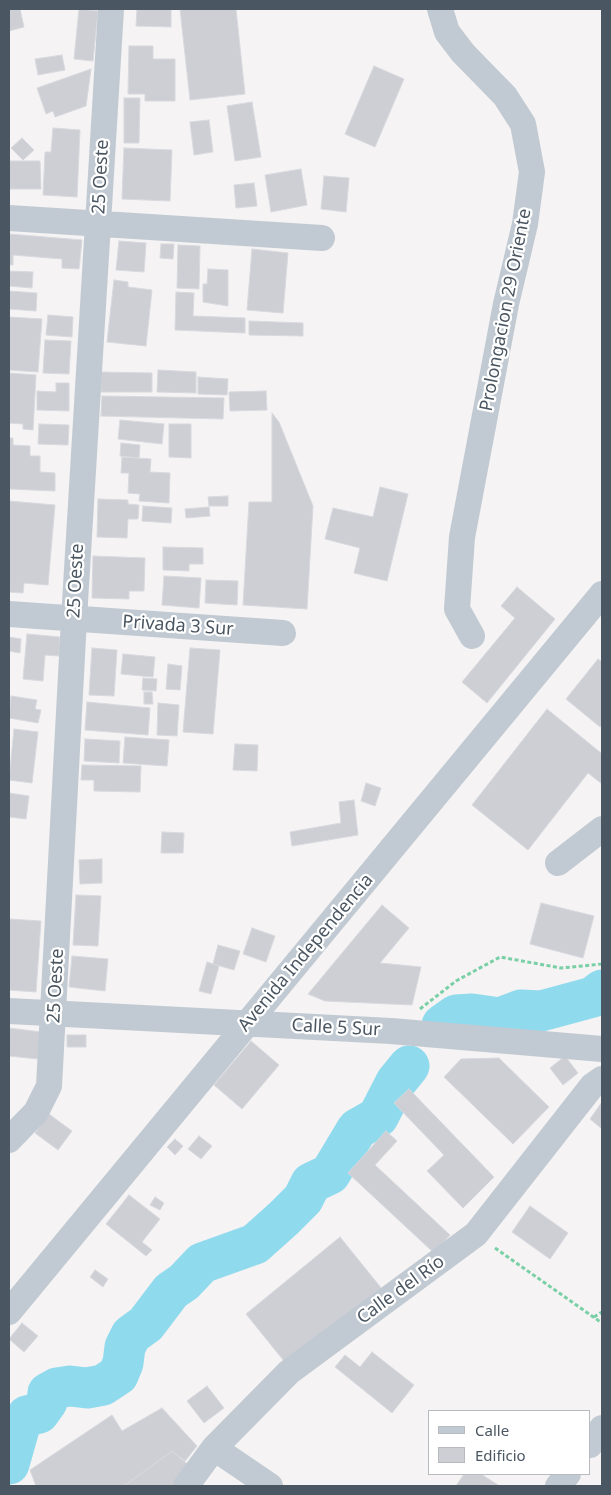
<!DOCTYPE html>
<meta charset="utf-8">
<style>
body{margin:0}
#map{position:relative;width:611px;height:1495px;overflow:hidden;background:#f5f3f3;font-family:"Noto Sans",sans-serif}
canvas{display:block}
.frame{position:absolute;inset:0;border:10px solid #4a5661;pointer-events:none}
.legend{position:absolute;left:428px;top:1410px;width:162px;height:65px;box-sizing:border-box;background:#fff;border:1px solid #b7bbc0;margin:0;padding:6px 9px;list-style:none;font-size:15px;color:#4a5661}
.legend li{display:flex;align-items:center;gap:10px;height:25px}
.legend b{width:25px;border:1px solid #b7bbc0}
</style>
<div id="map">
<canvas width="611" height="1495"></canvas>
<div class="frame"></div>
<ul class="legend">
<li><b style="height:6px;background:#c1cad2"></b>Calle</li>
<li><b style="height:14px;background:#cdcfd5"></b>Edificio</li>
</ul>
</div>
<script>
const ctx = document.querySelector('canvas').getContext('2d');
ctx.lineJoin = 'round';
function toPath(rows) {
  const path = new Path2D();
  for (const r of rows) {
    path.moveTo(r[0], r[1]);
    for (let i = 2; i < r.length; i += 2) path.lineTo(r[i], r[i + 1]);
  }
  return path;
}
function trace(path, color, width, dash) {
  ctx.strokeStyle = color;
  ctx.lineWidth = width;
  ctx.lineCap = dash ? 'butt' : 'round';
  ctx.setLineDash(dash || []);
  ctx.stroke(path);
}
function fillPath(path, color) {
  ctx.fillStyle = color;
  ctx.fill(path, 'evenodd');
}
function label(font, color, halo, rows, align = 'center') {
  ctx.font = font + ' "Noto Sans",sans-serif';
  ctx.lineWidth = 4.5;
  ctx.setLineDash([]);
  ctx.textBaseline = 'middle';
  ctx.strokeStyle = halo;
  ctx.fillStyle = color;
  for (const [text, x, y, turn = 0] of rows) {
    ctx.save();
    ctx.translate(x, y);
    ctx.rotate((+turn || 0) * Math.PI / 180);
    ctx.textAlign = isNaN(turn) ? turn : align;
    if (halo) ctx.strokeText(text, 0, 0);
    ctx.fillText(text, 0, 0);
    ctx.restore();
  }
}
trace(toPath([
 [442,1025,456,1015,472,1014,500,1018,521,1010,541,1011,593,997,602,990],
 [9,1464,20,1425,27,1416,39,1413,47,1402,48,1393,57,1388,70,1386,87,1388,103,1385,118,1375,123,1363,125,1347,131,1335,146,1324,171,1291,184,1282,202,1263,255,1244,284,1218,303,1199,311,1183,330,1174,357,1129,378,1117,396,1082,409,1066]
]), '#90daee', 41);
const building = toPath([
 [9,9,20,9,24,27,9,31,9,9],
 [79,9,98,11,93,61,74,59,79,9],
 [137,9,171,9,171,27,136,26,137,9],
 [180,9,236,9,245,94,190,100,180,9],
 [129,46,153,46,153,59,175,59,175,101,145,101,145,94,128,94,129,46],
 [62,55,65,70,38,75,35,59,62,55],
 [374,66,404,79,375,147,345,134,374,66],
 [91,69,86,106,55,117,53,111,46,114,37,88,91,69],
 [124,98,140,98,139,143,124,143,124,98],
 [252,102,261,157,235,161,227,106,252,102],
 [209,120,213,152,194,155,190,122,209,120],
 [53,128,80,130,77,197,43,195,45,152,51,152,53,128],
 [22,138,34,150,23,160,11,148,22,138],
 [124,148,172,150,170,201,122,199,124,148],
 [9,161,40,161,41,189,9,189,9,161],
 [301,169,307,205,271,212,265,175,301,169],
 [324,176,349,178,346,212,321,209,324,176],
 [254,183,257,206,236,208,234,185,254,183],
 [9,234,82,240,79,269,62,268,62,259,13,255,13,265,9,265,9,234],
 [119,241,146,243,144,272,116,270,119,241],
 [161,244,174,244,173,259,160,258,161,244],
 [178,245,200,246,199,289,177,288,178,245],
 [252,249,288,253,283,313,247,310,252,249],
 [208,269,228,270,228,306,203,302,203,284,207,284,208,269],
 [9,271,33,272,32,288,9,286,9,271],
 [114,280,128,282,128,287,152,290,146,346,107,342,114,280],
 [9,291,37,293,36,311,9,309,9,291],
 [176,292,194,293,193,316,245,318,245,333,175,330,176,292],
 [48,315,73,317,72,337,46,335,48,315],
 [9,317,42,319,38,372,9,370,9,317],
 [249,321,303,323,303,336,249,335,249,321],
 [45,340,71,341,69,374,43,373,45,340],
 [158,370,196,372,196,393,157,392,158,370],
 [101,372,152,373,152,392,101,392,101,372],
 [9,373,36,375,33,430,23,429,23,424,9,423,9,373],
 [198,377,228,379,227,395,198,394,198,377],
 [56,383,69,383,69,411,37,410,37,391,56,392,56,383],
 [266,391,267,410,230,411,229,392,266,391],
 [102,396,224,398,223,419,101,416,102,396],
 [272,413,279,422,313,506,307,609,243,605,249,502,272,502,272,413],
 [120,420,164,424,162,444,118,439,120,420],
 [39,424,69,425,68,445,38,444,39,424],
 [169,424,191,424,191,458,169,457,169,424],
 [9,438,13,438,13,445,30,446,30,456,40,456,40,472,55,473,55,491,9,489,9,438],
 [121,443,140,445,139,458,120,456,121,443],
 [122,457,151,459,150,472,170,473,169,503,139,501,140,494,128,493,129,473,121,473,122,457],
 [380,487,408,494,387,581,354,573,360,548,325,539,333,508,373,517,380,487],
 [228,496,228,506,209,506,208,497,228,496],
 [98,499,128,500,128,504,139,505,138,519,128,519,127,538,97,537,98,499],
 [9,501,55,505,48,585,24,583,23,593,9,592,9,501],
 [143,506,172,508,171,523,142,521,143,506],
 [209,507,210,516,186,518,185,509,209,507],
 [163,547,203,548,203,564,189,564,189,571,163,570,163,547],
 [93,556,145,558,144,591,129,591,129,599,92,598,93,556],
 [164,576,201,578,199,608,162,605,164,576],
 [206,580,238,581,237,605,205,603,206,580],
 [517,587,555,619,487,703,462,682,515,618,501,606,517,587],
 [27,634,60,637,59,656,45,655,43,681,23,679,27,634],
 [9,637,21,639,20,653,9,651,9,637],
 [92,648,117,650,114,696,89,695,92,648],
 [190,648,220,650,213,734,183,732,190,648],
 [123,654,155,657,153,677,121,674,123,654],
 [598,659,602,662,602,724,600,727,566,699,598,659],
 [168,664,182,666,180,690,166,689,168,664],
 [143,678,157,679,156,691,142,690,143,678],
 [144,692,152,692,153,704,144,704,144,692],
 [11,696,37,700,35,709,41,710,38,723,9,718,11,696],
 [87,702,150,708,148,735,85,730,87,702],
 [158,703,179,705,177,736,157,735,158,703],
 [547,709,601,753,602,751,602,784,588,773,528,850,472,805,547,709],
 [14,729,38,732,32,783,9,780,14,729],
 [125,737,169,740,167,766,123,763,125,737],
 [85,739,120,741,119,763,84,761,85,739],
 [235,744,258,745,257,771,233,770,235,744],
 [82,765,141,766,140,792,94,791,94,780,81,780,82,765],
 [366,783,381,788,375,806,361,801,366,783],
 [9,793,29,796,26,819,9,817,9,793],
 [354,800,358,835,292,846,290,832,341,823,339,802,354,800],
 [162,832,184,833,183,853,161,853,162,832],
 [102,859,102,883,80,884,79,860,102,859],
 [76,895,101,896,98,946,73,945,76,895],
 [541,903,594,916,583,958,530,944,541,903],
 [382,905,409,928,380,963,421,967,412,1005,325,1001,308,994,382,905],
 [9,919,41,921,36,992,9,990,9,919],
 [252,928,275,936,266,962,243,954,252,928],
 [218,945,240,951,234,970,213,964,218,945],
 [72,956,108,959,105,991,69,987,72,956],
 [207,962,219,966,211,994,199,991,207,962],
 [9,1028,41,1032,38,1059,9,1056,9,1028],
 [67,1035,86,1035,86,1047,67,1047,67,1035],
 [251,1041,279,1065,242,1109,214,1085,251,1041],
 [565,1056,578,1073,563,1085,550,1068,565,1056],
 [499,1058,549,1107,513,1144,444,1077,461,1059,499,1058],
 [409,1089,494,1177,463,1208,427,1171,444,1155,394,1103,409,1089],
 [602,1102,602,1129,590,1119,602,1102],
 [49,1114,72,1131,58,1150,35,1133,49,1114],
 [386,1131,397,1141,375,1165,450,1235,434,1253,348,1173,386,1131],
 [199,1136,212,1146,201,1159,188,1149,199,1136],
 [175,1139,183,1146,175,1155,167,1147,175,1139],
 [129,1195,160,1219,142,1242,152,1250,146,1256,106,1224,129,1195],
 [155,1197,164,1203,160,1210,150,1205,155,1197],
 [530,1206,568,1233,550,1259,512,1232,530,1206],
 [340,1237,382,1289,288,1366,246,1314,340,1237],
 [95,1270,108,1279,103,1287,90,1277,95,1270],
 [22,1323,38,1336,24,1352,9,1339,22,1323],
 [372,1352,414,1385,392,1413,335,1367,345,1355,360,1367,372,1352],
 [207,1386,224,1408,204,1423,187,1401,207,1386],
 [162,1408,197,1446,185,1461,172,1451,124,1486,36,1486,30,1470,112,1415,122,1431,162,1408],
 [172,1451,191,1467,176,1486,124,1486,172,1451],
 [464,1474,481,1474,498,1485,456,1486,464,1474]
]);
fillPath(building, '#cdcfd5');
trace(building, '#d7d9de', 1);
trace(toPath([
 [420,1009,456,981,500,957,561,968,602,964],
 [495,1248,602,1323],
 [594,1317,602,1312]
]), '#7ad0a6', 3, [4, 2.5]);
trace(toPath([
 [440,9,447,32,463,53,505,96,523,124,532,172,525,224,506,304,462,537,457,609,472,636],
 [9,218,322,238],
 [9,614,283,633],
 [558,863,602,829],
 [9,1011,391,1031,602,1049],
 [9,1140,36,1112,49,1086,74,619,111,9],
 [9,1312,602,594],
 [590,1445,602,1428],
 [214,1448,270,1486],
 [186,1486,214,1448,289,1372,476,1234,592,1086,602,1079],
 [558,1486,568,1474]
]), '#c1cad2', 26);
label('18px', '#4a5661', '#fff', [
 ["25 Oeste",101,177,-87],
 ["Prolongacion 29 Oriente",506,310,-79],
 ["25 Oeste",76,581,-87],
 ["Privada 3 Sur",178,626,4],
 ["Avenida Independencia",306,953,-50],
 ["25 Oeste",56,986,-87],
 ["Calle 5 Sur",336,1028,3],
 ["Calle del Río",401,1290,-36]
]);
</script>
